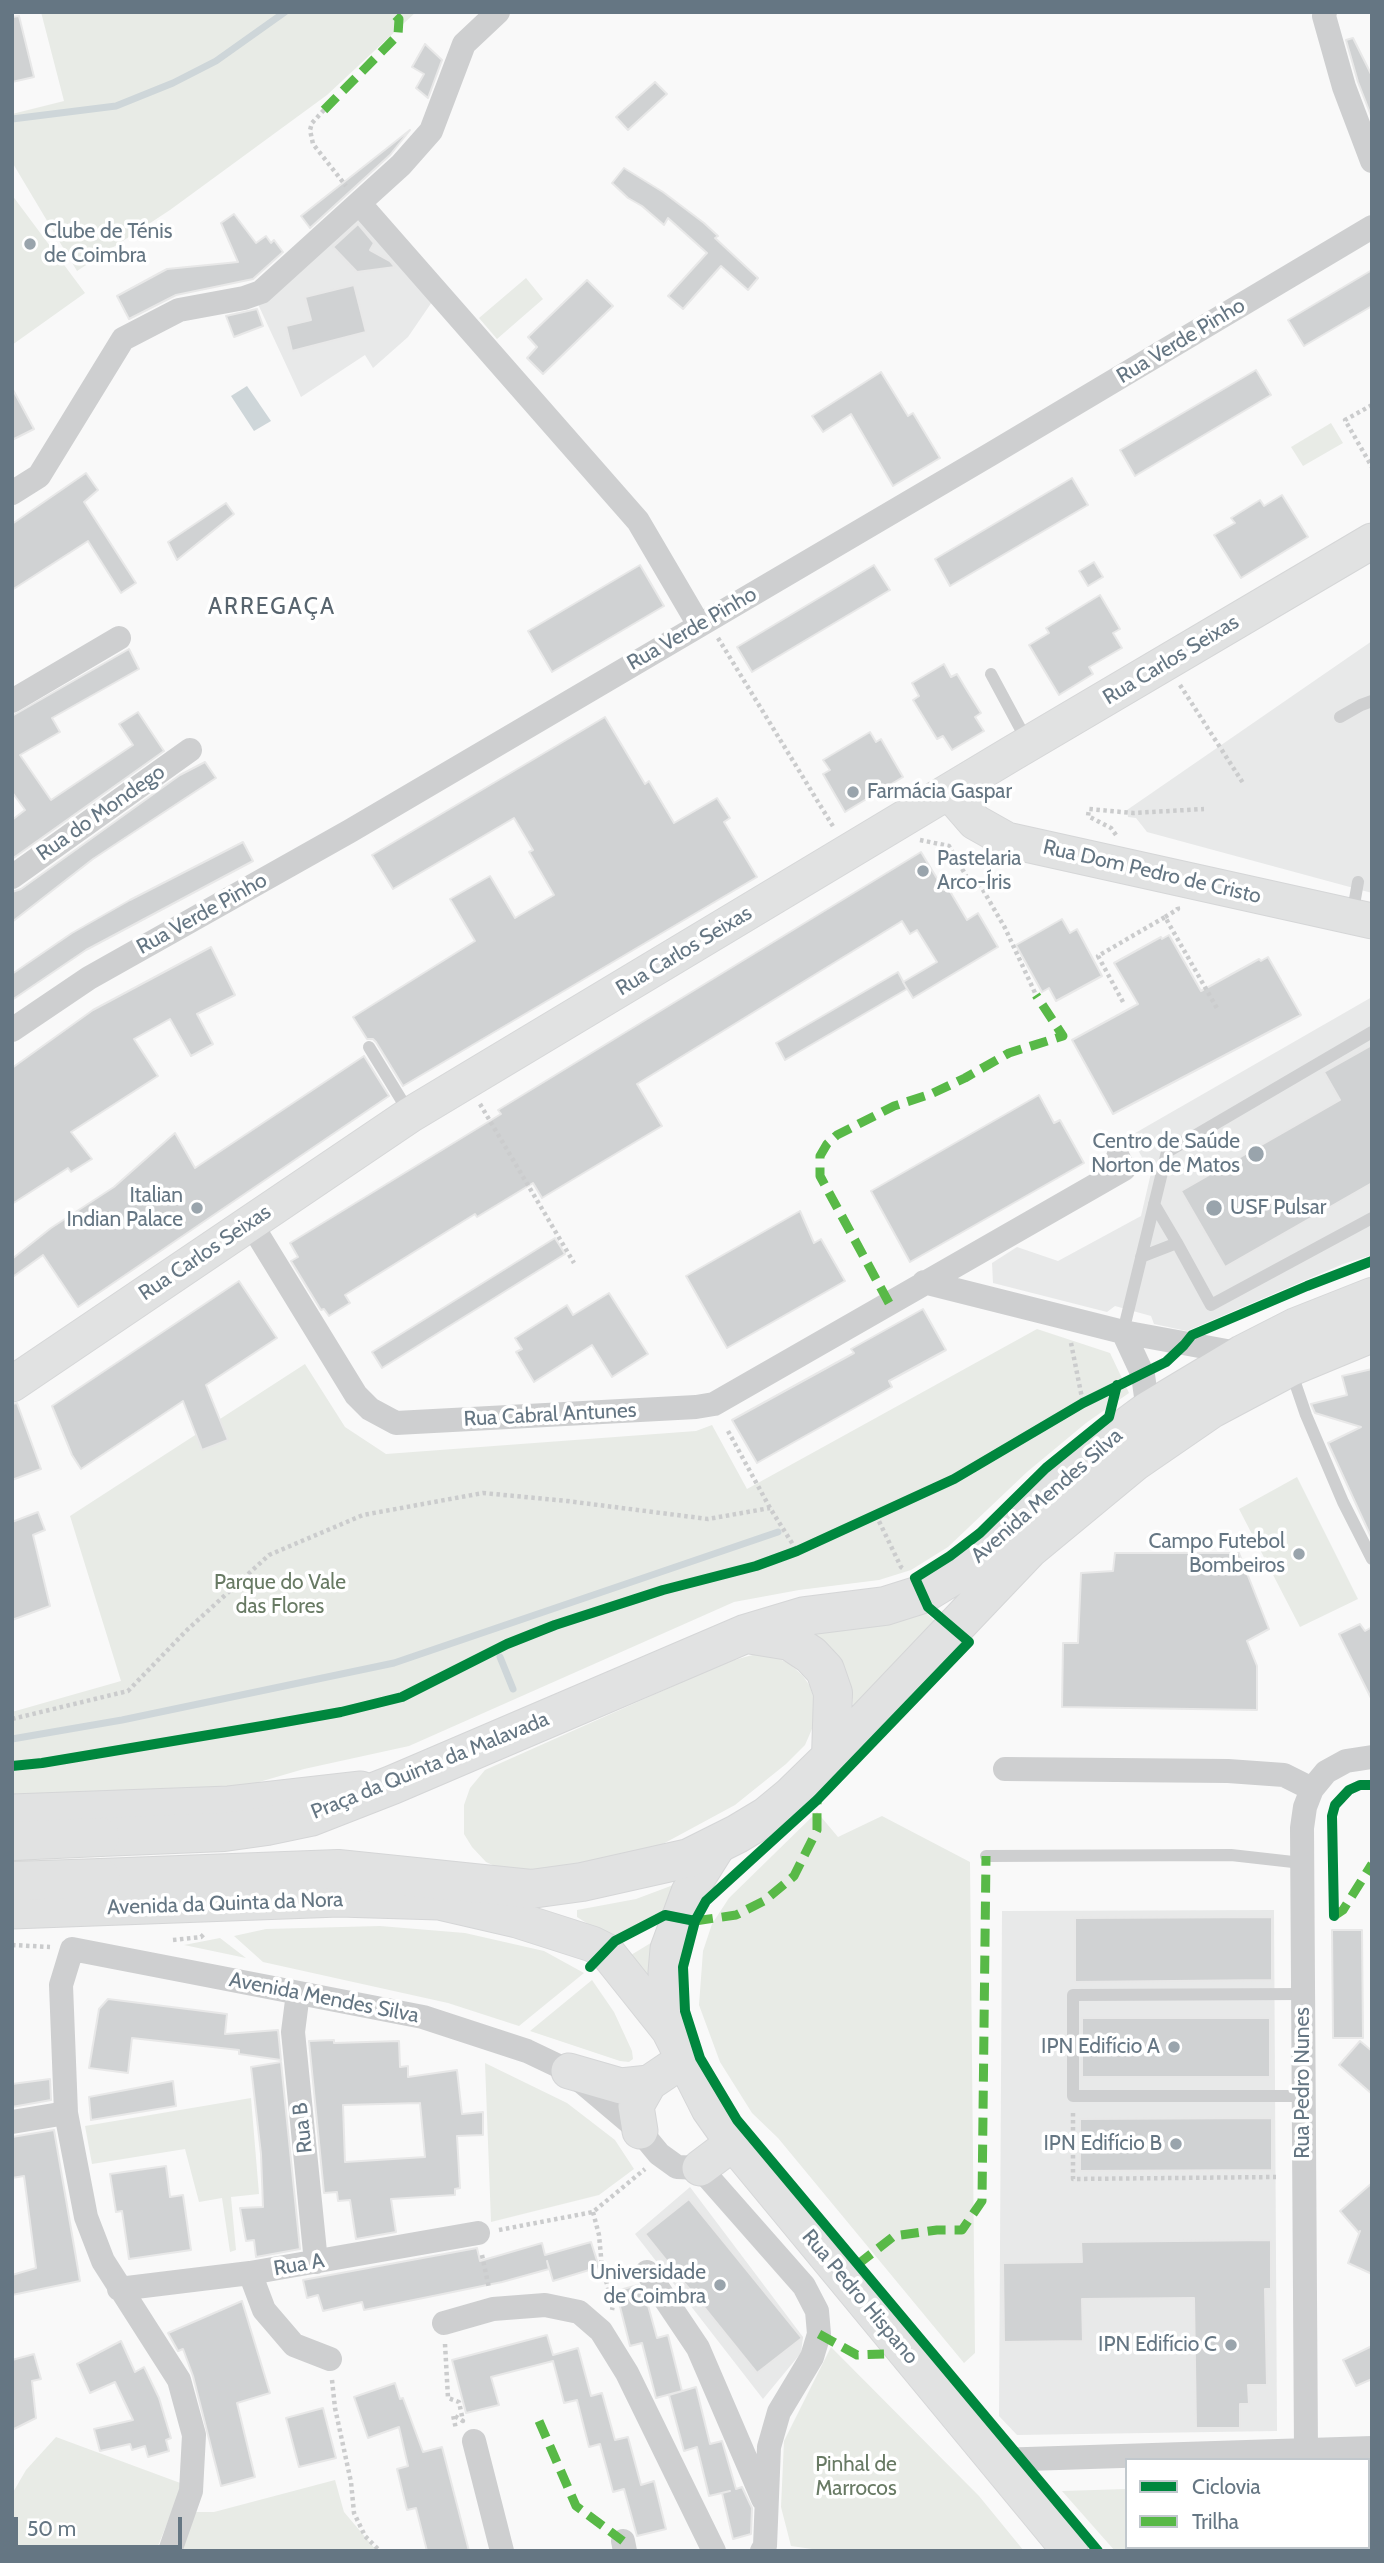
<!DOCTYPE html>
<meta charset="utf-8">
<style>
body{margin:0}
#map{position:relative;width:1384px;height:2563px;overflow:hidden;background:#f9f9f9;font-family:Cabin,sans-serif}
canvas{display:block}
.frame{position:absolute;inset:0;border:14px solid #657683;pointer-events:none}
.legend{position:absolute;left:1125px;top:2458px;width:245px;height:91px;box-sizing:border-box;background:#fff;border:2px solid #c1c8cd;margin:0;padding:9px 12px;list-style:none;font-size:21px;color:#657683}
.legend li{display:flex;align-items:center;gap:14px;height:35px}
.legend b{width:35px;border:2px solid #c1c8cd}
.scale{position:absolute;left:14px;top:2517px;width:168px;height:32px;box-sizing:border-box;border:4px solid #657683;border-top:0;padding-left:9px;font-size:21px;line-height:24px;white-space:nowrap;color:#657683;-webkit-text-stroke:5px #fff;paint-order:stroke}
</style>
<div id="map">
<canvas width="1384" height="2563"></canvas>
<div class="frame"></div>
<ul class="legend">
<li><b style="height:9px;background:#00873e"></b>Ciclovia</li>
<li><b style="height:9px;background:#58b947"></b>Trilha</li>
</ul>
<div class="scale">50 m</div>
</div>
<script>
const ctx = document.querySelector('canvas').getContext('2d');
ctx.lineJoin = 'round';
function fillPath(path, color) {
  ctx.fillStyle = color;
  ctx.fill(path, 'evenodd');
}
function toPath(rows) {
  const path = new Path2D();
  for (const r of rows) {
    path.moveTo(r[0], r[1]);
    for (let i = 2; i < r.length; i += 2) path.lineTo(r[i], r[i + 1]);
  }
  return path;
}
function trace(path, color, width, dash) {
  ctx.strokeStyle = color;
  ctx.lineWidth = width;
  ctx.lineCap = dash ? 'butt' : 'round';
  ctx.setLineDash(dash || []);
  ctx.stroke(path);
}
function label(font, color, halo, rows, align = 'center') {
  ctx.font = font + ' Cabin,sans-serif';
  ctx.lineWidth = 7;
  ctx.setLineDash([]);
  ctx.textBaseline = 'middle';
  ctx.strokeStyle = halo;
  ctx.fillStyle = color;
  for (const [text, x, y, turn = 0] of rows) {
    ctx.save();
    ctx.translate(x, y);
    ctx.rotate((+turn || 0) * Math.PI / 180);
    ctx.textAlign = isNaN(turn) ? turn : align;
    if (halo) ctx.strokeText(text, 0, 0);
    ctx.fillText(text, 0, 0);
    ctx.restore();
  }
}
fillPath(toPath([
 [355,218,382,235,434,299,408,337,373,368,365,355,301,397,257,302],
 [1372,641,1372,893,1147,832,1136,818,1128,817,1127,810],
 [1372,997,1372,1255,1343,1264,1187,1331,1154,1324,1151,1316,1115,1306,1107,1312,993,1283,992,1263,1017,1247,1058,1261,1141,1216,1151,1173,1130,1136],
 [1274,1910,1277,2431,1017,2435,999,2416,1002,1911],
 [690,2187,803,2337,801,2353,763,2399,635,2234]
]), '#e8e9e9');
fillPath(toPath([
 [41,12,416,12,327,95,170,210,77,271,12,162,12,114,64,101],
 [12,195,85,293,12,345],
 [526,278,543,299,497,339,479,318],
 [1331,423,1343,443,1303,466,1291,447],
 [1037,1329,1110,1353,1129,1393,1086,1423,1027,1472,948,1547,911,1570,879,1580,799,1590,734,1602,409,1746,304,1769,228,1791,12,1797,12,1712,121,1681,70,1516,305,1364,345,1427,386,1454,696,1431,712,1425,747,1489],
 [1297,1477,1358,1599,1300,1627,1239,1509],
 [921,1608,939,1625,854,1713,852,1694,806,1629],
 [756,1654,774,1656,790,1664,803,1676,810,1686,814,1699,815,1722,805,1745,786,1764,735,1805,661,1845,622,1858,510,1873,486,1862,472,1847,464,1834,464,1805,470,1788,485,1770,727,1662],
 [817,1812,838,1837,882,1816,970,1862,975,2353,964,2363,778,2138,752,2113,720,2062,699,2005,703,1951,712,1924,729,1898],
 [676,1884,665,1915,615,1941,577,1917,577,1910,636,1899],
 [380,1926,465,1933,544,1951,584,1973,519,2026,448,2003,263,1962,234,1936,266,1929],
 [220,1938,246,1958,184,1945],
 [659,1938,654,1985,626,1958],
 [592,1980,614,2012,632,2051,633,2059,629,2062,620,2061,530,2031],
 [485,2063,567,2103,615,2140,634,2169,599,2195,491,2222],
 [251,2098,259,2194,231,2197,236,2250,230,2252,222,2198,199,2202,185,2149,92,2164,85,2126],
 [831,2347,979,2496,1024,2551,826,2551,791,2546,781,2507,784,2441],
 [56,2437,183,2484,156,2551,12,2551,12,2494,26,2470],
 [335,2480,344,2512,377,2551,178,2551,195,2512,214,2512],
 [1372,2484,1372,2551,1115,2551,1062,2491,1127,2489,1127,2547,1368,2547,1368,2485]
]), '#e8ebe6');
fillPath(toPath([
 [247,386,271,421,254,431,231,396]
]), '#ced6d9');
trace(toPath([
 [12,119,116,106,173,83,216,61,285,12],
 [500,1657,513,1689],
 [12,1739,122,1720,394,1663,778,1532]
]), '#ced6d9', 7);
const building = toPath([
 [19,16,34,77,12,82,12,17,19,16],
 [1353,38,1372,76,1372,118,1358,82,1346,40,1353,38],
 [425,44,442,60,428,98,416,88,424,74,412,67,425,44],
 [655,82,667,94,628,130,616,117,655,82],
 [410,130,390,155,310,228,301,216,410,130],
 [624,168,663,192,704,223,718,236,715,238,758,278,748,290,721,266,683,309,668,296,707,253,668,218,664,225,642,206,628,198,612,183,624,168],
 [234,214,256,243,266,236,271,243,274,240,283,252,253,279,176,295,129,319,117,296,167,269,238,262,221,223,234,214],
 [358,224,374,243,370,250,390,261,395,267,357,272,333,247,358,224],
 [1372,270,1372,306,1304,346,1288,320,1372,270],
 [587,280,613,306,543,374,527,358,537,347,528,337,587,280],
 [354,285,366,332,292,351,286,326,311,320,305,297,354,285],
 [257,309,263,326,234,337,226,316,257,309],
 [1256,370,1271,395,1135,476,1120,450,1256,370],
 [881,372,908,416,913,413,940,458,893,486,851,414,823,432,812,416,881,372],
 [12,388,34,429,12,440,12,388],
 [86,473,98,490,84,502,136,583,121,593,88,541,12,590,12,524,86,473],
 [1072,478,1088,505,950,586,935,559,1072,478],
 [1282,495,1308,537,1241,578,1214,535,1235,523,1231,518,1260,500,1264,506,1282,495],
 [226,503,234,514,177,560,168,542,226,503],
 [1094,562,1103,577,1088,586,1079,571,1094,562],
 [640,565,664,606,552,672,528,631,640,565],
 [874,565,890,590,752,672,737,647,874,565],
 [1100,595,1120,629,1113,633,1122,648,1089,667,1093,674,1059,695,1029,645,1049,633,1046,628,1100,595],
 [129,649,139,669,52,718,60,732,20,755,51,800,133,745,119,724,138,712,164,751,12,859,12,820,25,810,12,792,12,716,129,649],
 [944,664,951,677,957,674,966,689,981,713,975,717,984,731,952,750,943,736,937,739,913,700,919,696,912,683,944,664],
 [605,717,645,784,649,781,674,823,717,798,730,818,724,822,757,877,403,1086,376,1042,373,1039,367,1039,353,1017,475,941,450,899,490,876,515,918,554,895,529,852,533,850,514,818,393,889,372,855,605,717],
 [870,732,876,742,881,739,903,777,845,812,823,774,830,770,823,760,870,732],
 [205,762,216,778,93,859,12,922,12,892,21,889,180,775,205,762],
 [243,842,253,861,86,950,12,1000,12,974,28,963,72,933,130,900,243,842],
 [921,852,944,890,948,888,967,920,978,913,998,947,913,998,903,982,937,962,917,930,910,934,902,921,637,1084,662,1126,542,1198,533,1183,477,1217,475,1214,345,1295,350,1303,329,1316,324,1309,321,1310,291,1261,298,1257,290,1243,501,1114,498,1110,921,852],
 [1062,919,1070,933,1077,929,1102,976,1056,1001,1049,988,1042,992,1016,945,1062,919],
 [1169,935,1201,991,1259,959,1261,961,1268,957,1301,1015,1113,1114,1072,1040,1138,1004,1114,963,1161,937,1162,939,1169,935],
 [211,947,235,995,197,1014,213,1044,191,1056,170,1019,134,1039,158,1076,71,1132,92,1159,71,1172,68,1168,12,1204,12,1068,93,1010,211,947],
 [898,972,907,989,785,1060,776,1043,898,972],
 [1372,1045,1372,1183,1225,1267,1181,1191,1340,1100,1324,1072,1372,1045],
 [364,1056,389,1096,78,1307,43,1255,14,1276,12,1274,12,1259,51,1228,114,1187,175,1133,195,1168,364,1056],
 [1039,1095,1054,1123,1060,1120,1084,1163,910,1262,871,1191,1039,1095],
 [800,1211,814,1243,821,1239,845,1281,727,1348,686,1276,800,1211],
 [555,1238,565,1254,382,1368,372,1352,555,1238],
 [239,1281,277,1338,206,1385,228,1440,202,1450,183,1401,81,1469,72,1455,52,1406,239,1281],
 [609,1293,648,1354,612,1377,592,1345,534,1382,516,1352,522,1349,515,1338,567,1305,573,1315,609,1293],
 [923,1309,946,1350,889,1381,892,1387,757,1463,732,1420,854,1353,851,1349,923,1309],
 [1372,1369,1372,1539,1328,1443,1361,1427,1315,1413,1311,1404,1347,1395,1342,1376,1372,1369],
 [17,1403,41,1469,12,1480,12,1404,17,1403],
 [38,1512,45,1530,33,1535,50,1606,12,1620,12,1522,38,1512],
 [1115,1553,1239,1553,1269,1629,1247,1641,1257,1666,1257,1710,1062,1707,1063,1643,1078,1643,1081,1573,1113,1571,1115,1553],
 [1360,1624,1365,1631,1372,1627,1372,1700,1339,1634,1360,1624],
 [1272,1917,1272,1980,1075,1982,1075,1918,1272,1917],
 [1332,1930,1362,1930,1363,2038,1333,2038,1332,1930],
 [108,1999,227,2014,225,2034,278,2030,281,2060,239,2054,239,2050,132,2038,128,2073,89,2068,99,2009,108,1999],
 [1082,2018,1270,2018,1270,2077,1082,2077,1082,2018],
 [334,2040,334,2043,399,2041,400,2067,408,2066,408,2077,457,2070,462,2114,483,2112,483,2135,457,2136,460,2188,455,2189,455,2195,391,2199,396,2232,356,2239,350,2200,338,2201,337,2192,324,2193,309,2041,334,2040],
 [420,2103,425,2157,345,2162,343,2105,420,2103],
 [1360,2041,1372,2051,1372,2094,1339,2065,1360,2041],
 [281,2062,300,2249,256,2257,254,2240,246,2241,240,2208,263,2207,261,2154,251,2067,281,2062],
 [50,2079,51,2100,12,2107,12,2084,50,2079],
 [173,2081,176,2106,91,2120,89,2097,173,2081],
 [1272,2118,1272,2170,1080,2171,1080,2119,1272,2118],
 [54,2130,80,2281,12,2295,12,2275,36,2268,24,2176,12,2178,12,2137,54,2130],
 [166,2166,170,2197,183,2195,191,2250,129,2259,122,2211,116,2212,110,2174,166,2166],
 [1372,2183,1372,2274,1348,2263,1360,2231,1359,2233,1340,2211,1372,2183],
 [689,2199,802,2338,757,2373,645,2234,689,2199],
 [1271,2240,1271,2289,1265,2289,1267,2385,1248,2385,1249,2404,1240,2404,1240,2428,1196,2428,1194,2298,1082,2299,1083,2341,1004,2342,1003,2263,1082,2262,1081,2242,1271,2240],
 [591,2242,599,2267,553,2281,547,2261,549,2269,502,2282,364,2310,362,2302,323,2311,318,2295,307,2298,303,2280,477,2248,480,2261,542,2243,545,2255,591,2242],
 [638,2285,646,2298,657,2338,668,2335,682,2391,656,2398,642,2343,630,2346,616,2291,638,2285],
 [242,2301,270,2393,237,2403,255,2477,221,2486,193,2376,183,2349,178,2351,168,2333,242,2301],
 [547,2335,553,2355,578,2348,591,2396,602,2393,615,2440,628,2437,641,2485,654,2481,666,2529,637,2536,624,2489,613,2492,600,2444,589,2447,577,2400,564,2403,553,2361,491,2377,499,2405,466,2413,452,2360,547,2335],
 [121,2341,135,2372,144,2367,159,2398,171,2438,166,2440,169,2451,148,2457,145,2446,132,2450,130,2444,100,2451,94,2429,133,2420,115,2382,90,2393,77,2364,121,2341],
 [1372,2346,1372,2379,1356,2386,1343,2360,1372,2346],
 [34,2354,41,2379,32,2381,36,2418,12,2430,12,2360,34,2354],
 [395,2383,400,2399,403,2398,423,2452,442,2447,469,2551,427,2551,416,2508,407,2510,397,2469,408,2466,399,2427,368,2438,354,2397,395,2383],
 [696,2387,710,2444,722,2441,736,2489,742,2487,752,2508,751,2534,733,2539,722,2493,730,2491,709,2496,697,2447,684,2451,669,2395,696,2387],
 [323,2408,336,2458,299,2467,286,2418,323,2408]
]);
fillPath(building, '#d0d2d3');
trace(building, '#e8e8e8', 2);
const secondary = toPath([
 [949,792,975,822,1007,840,1372,921],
 [12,1384,410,1115,1011,754,1372,541],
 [12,1812,229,1804,361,1789],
 [439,1902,517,1920,592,1944,606,1951,669,2030,709,2109,733,2143,1070,2551],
 [12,1911,339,1899,439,1902,460,1899],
 [669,2030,666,1972,668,1949,689,1892,719,1844],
 [569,2071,621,2086,649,2083,683,2060],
 [640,2131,636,2106,649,2083],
 [700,2168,733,2143]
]);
const primary = toPath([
 [747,1634,790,1641,811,1655,825,1670,833,1693,831,1757],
 [100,1837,224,1832,267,1826,310,1817,392,1785,745,1634,805,1616,885,1606,923,1594,964,1569,1045,1492,1102,1445,1148,1411,1243,1354,1296,1327,1372,1297],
 [101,1878,338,1869,531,1889,582,1882,689,1858,737,1834,767,1816,790,1797,831,1757,1030,1548,1134,1462,1211,1409,1290,1367,1372,1333]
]);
const highway = toPath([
 [12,1841,100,1837],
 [12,1881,101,1878]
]);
trace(secondary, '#d5d6d7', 37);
trace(primary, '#d5d6d7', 40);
trace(highway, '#d5d6d6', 40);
trace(toPath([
 [324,110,312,123,310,130,313,144,346,186],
 [1372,405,1345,420,1372,467],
 [718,638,834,828],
 [1180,685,1243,783],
 [1116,835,1111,828,1088,816,1089,809,1133,813,1204,809],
 [920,840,949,846,972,886,979,883,1005,928,1036,995],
 [1165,917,1178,909,1177,904],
 [1123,1002,1098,956,1165,917,1218,1010],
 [480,1104,574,1263],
 [1071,1343,1083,1403],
 [728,1431,770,1508,797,1551],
 [876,1515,901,1567,905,1570],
 [12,1719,128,1691,187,1630,269,1555,363,1515,483,1493,567,1501,708,1519,770,1508],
 [173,1940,201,1937,205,1933],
 [12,1945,50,1947],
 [1073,2113,1073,2179,1276,2177],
 [593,2212,599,2235,602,2267,613,2305,612,2310],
 [499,2230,593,2212,645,2169],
 [482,2255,489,2288],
 [445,2344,448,2398,459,2402,463,2421,453,2415,456,2429],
 [332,2380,335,2408,351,2482,354,2513,365,2536,380,2551]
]), '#cbcccd', 4.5, [3.5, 3.5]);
trace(toPath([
 [991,674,1027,741],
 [1340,717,1361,705,1372,701],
 [1352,916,1358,882],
 [369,1047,410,1114],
 [1154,1204,1177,1243],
 [1141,1257,1177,1243,1211,1305,1372,1218],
 [1123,1332,1167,1152,1372,1032],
 [1291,1371,1306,1415,1343,1502,1372,1559],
 [986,1856,1231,1855,1302,1863],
 [1303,1994,1073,1995,1073,2096,1303,2096]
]), '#cecfd0', 12);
trace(toPath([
 [1325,12,1324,16,1344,87,1372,161],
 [359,203,638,521,699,625],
 [12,493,39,476,123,339,179,310,244,298,261,292,401,165,431,131,464,44,498,12],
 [12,701,119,638],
 [12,877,190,750],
 [12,1030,89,978,350,831,991,454,1372,227],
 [250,1222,356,1395,370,1409,396,1423,696,1407,714,1404,1124,1169,1118,1157],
 [924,1282,1123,1332,1243,1354],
 [1123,1332,1143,1375,1148,1411],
 [1005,1769,1228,1771,1284,1775,1312,1789],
 [298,1993,293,2032,316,2262],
 [12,2122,66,2113],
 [647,2272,698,2348,763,2499],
 [250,2273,264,2310,294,2345,330,2359],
 [119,2289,250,2273,478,2233],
 [444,2323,493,2309,545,2305,579,2312,601,2331,627,2373,714,2551],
 [474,2441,502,2551],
 [1306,2450,1302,1828,1305,1807,1312,1789,1326,1772,1346,1761,1372,1757],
 [996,2460,1372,2448],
 [623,2541,625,2551],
 [170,2551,191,2491,194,2435,179,2380,103,2261,86,2217,66,2113,61,1985,72,1949,423,2017,527,2051,569,2071,640,2131,659,2154,677,2167,700,2168,804,2286,817,2311,819,2334,812,2357,779,2412,769,2447,765,2546,762,2551]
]), '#cecfd0', 24);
trace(secondary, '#e1e2e2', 35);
trace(primary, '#e1e2e2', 38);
trace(highway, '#e1e2e2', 38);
trace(toPath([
 [324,110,398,35,399,19,392,12],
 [889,1303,820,1176,820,1156,827,1144,837,1135,894,1106,931,1094,965,1078,1009,1053,1063,1036,1036,995],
 [1334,1916,1343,1910,1372,1864],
 [695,1921,736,1915,764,1901,794,1876,817,1830,817,1800],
 [857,2265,894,2236,937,2230,962,2230,982,2201,986,1856],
 [819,2334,857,2355,884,2354],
 [539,2421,576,2506,623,2541]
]), '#58b947', 9, [18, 9]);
trace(toPath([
 [12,1766,42,1763,268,1725,341,1712,402,1697,507,1644,555,1625,663,1590,756,1566,797,1551,954,1479,1083,1403,1166,1362,1184,1345,1192,1335,1307,1286,1372,1261],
 [1334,1916,1332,1816,1335,1805,1349,1790,1360,1785,1372,1785],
 [590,1967,615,1941,665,1915,695,1921],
 [1098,2551,737,2120,700,2058,685,2011,683,1967,695,1921,706,1901,817,1800,969,1642,928,1607,915,1578,950,1556,980,1533,1046,1468,1109,1417,1117,1385]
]), '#00873e', 10);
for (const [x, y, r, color] of [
 [30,244,7,"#99a4ac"],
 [853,792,7,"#99a4ac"],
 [923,871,7,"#99a4ac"],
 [1256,1154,9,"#99a4ac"],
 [197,1208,7,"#99a4ac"],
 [1214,1208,9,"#99a4ac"],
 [1299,1554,7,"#99a4ac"],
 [1174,2047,7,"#99a4ac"],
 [1176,2144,7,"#99a4ac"],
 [720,2285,7,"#99a4ac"],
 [1231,2345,7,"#99a4ac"]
]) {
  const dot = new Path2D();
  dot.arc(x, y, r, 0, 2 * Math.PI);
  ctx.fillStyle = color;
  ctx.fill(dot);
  trace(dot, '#fff', 2.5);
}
label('21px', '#657683', '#fff', [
 ["Clube de Ténis",44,232,"left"],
 ["de Coimbra",44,256,"left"],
 ["Farmácia Gaspar",867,792,"left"],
 ["Pastelaria",937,859,"left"],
 ["Arco-Íris",937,883,"left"],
 ["Centro de Saúde",1240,1142],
 ["Norton de Matos",1240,1166],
 ["Italian",183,1196],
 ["Indian Palace",183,1220],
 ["USF Pulsar",1230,1208,"left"],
 ["Campo Futebol",1285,1542],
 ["Bombeiros",1285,1566],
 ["IPN Edifício A",1160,2047],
 ["IPN Edifício B",1162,2144],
 ["Universidade",706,2273],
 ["de Coimbra",706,2297],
 ["IPN Edifício C",1217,2345]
], 'right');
label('21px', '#657683', '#fff', [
 ["Rua Verde Pinho",1181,341,-31],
 ["Rua Verde Pinho",692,629,-30],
 ["Rua Carlos Seixas",1171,660,-31],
 ["Rua do Mondego",101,813,-35],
 ["Rua Dom Pedro de Cristo",1152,872,13],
 ["Rua Verde Pinho",202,914,-29],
 ["Rua Carlos Seixas",684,951,-31],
 ["Rua Carlos Seixas",205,1253,-34],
 ["Rua Cabral Antunes",550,1415,-3],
 ["Avenida Mendes Silva",1047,1496,-41],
 ["Praça da Quinta da Malavada",430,1766,-22],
 ["Avenida da Quinta da Nora",225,1904,-2],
 ["Avenida Mendes Silva",324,1998,11],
 ["Rua Pedro Nunes",1303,2083,-90],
 ["Rua B",303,2128,-96],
 ["Rua A",299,2265,-10],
 ["Rua Pedro Hispano",860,2297,50]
]);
label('21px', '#687a64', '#fff', [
 ["Parque do Vale",280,1583],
 ["das Flores",280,1607],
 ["Pinhal de",856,2465],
 ["Marrocos",856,2489]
]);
ctx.letterSpacing = '2px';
label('23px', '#57646e', '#fff', [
 ["ARREGAÇA",272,607]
]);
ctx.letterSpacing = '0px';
</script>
